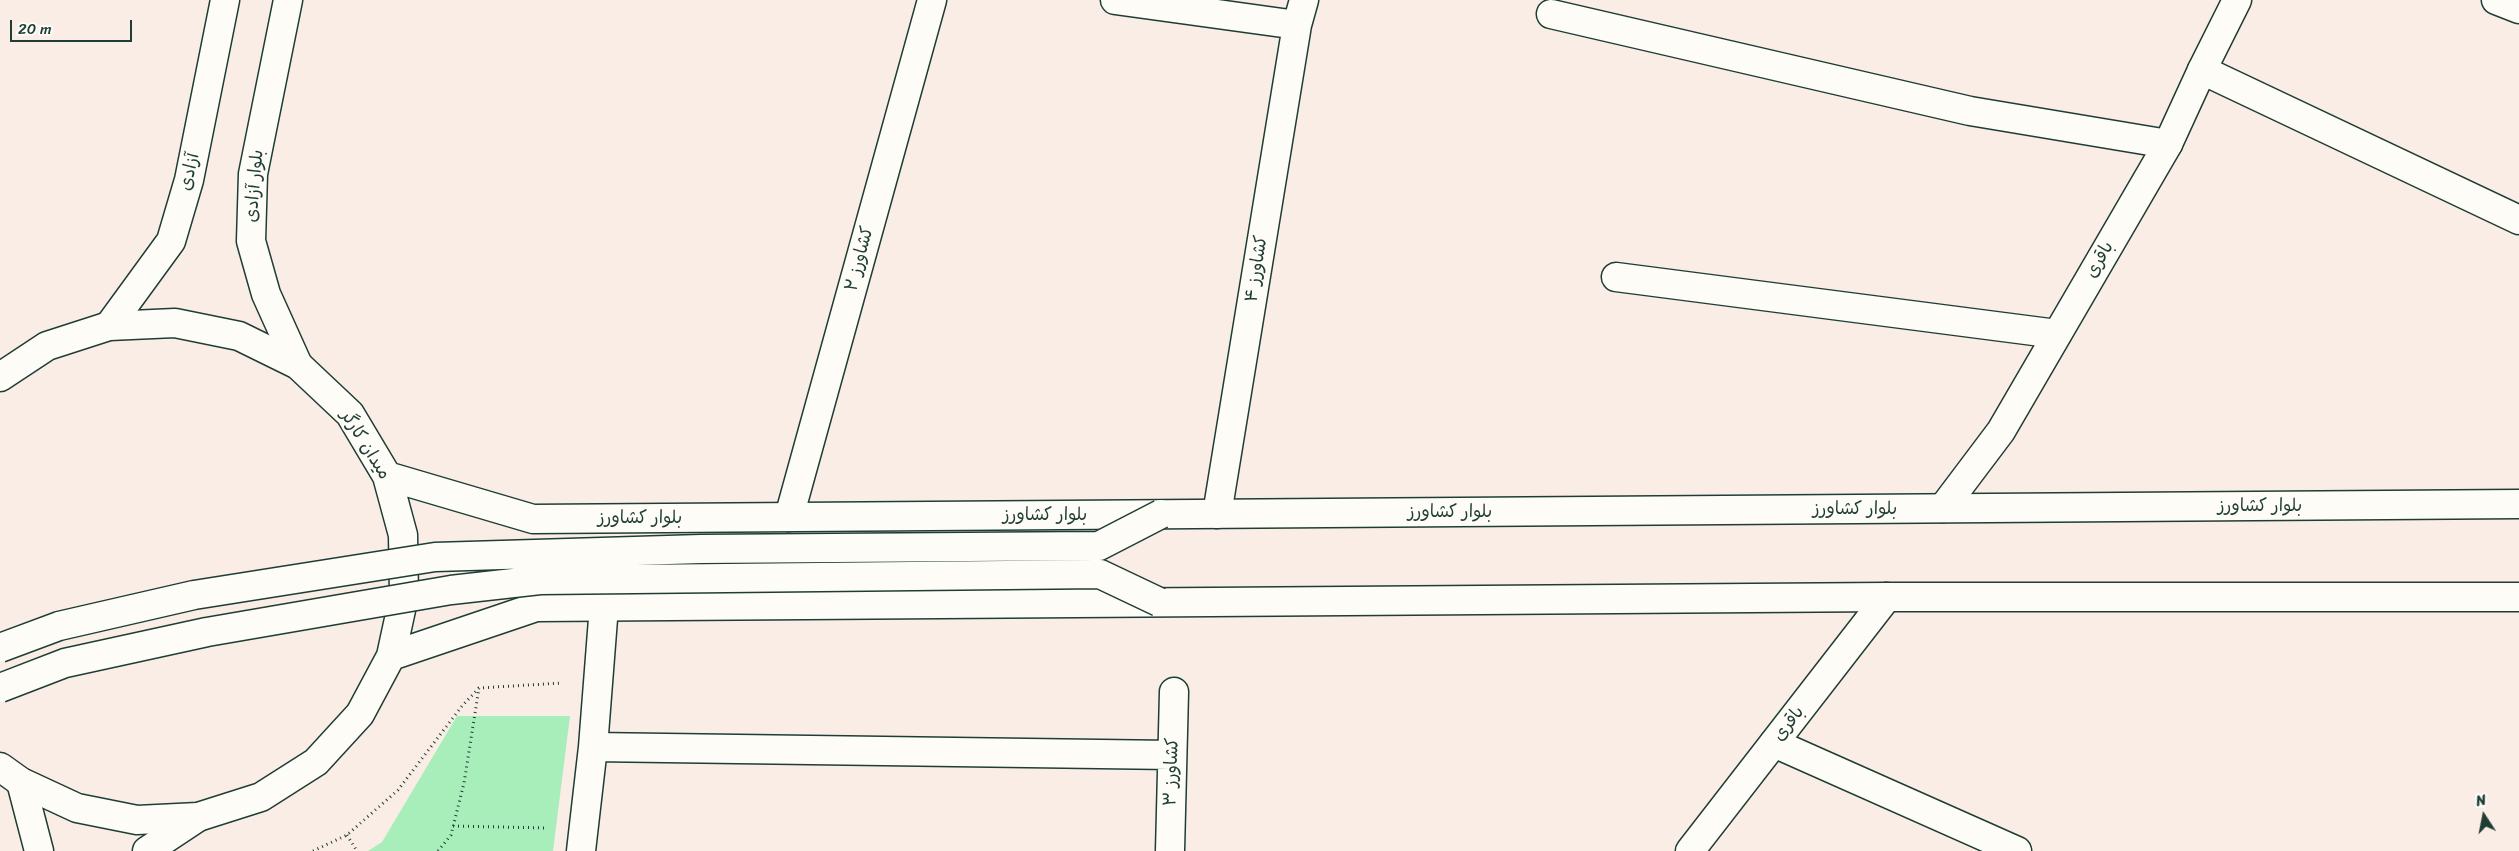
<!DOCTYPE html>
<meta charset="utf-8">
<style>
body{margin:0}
#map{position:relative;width:2519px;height:851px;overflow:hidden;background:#f9ede6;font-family:Sriracha,sans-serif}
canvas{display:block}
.north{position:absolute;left:2459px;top:791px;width:50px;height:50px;-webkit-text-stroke:4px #fdfcf7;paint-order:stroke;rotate:349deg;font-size:14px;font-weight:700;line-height:20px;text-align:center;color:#1f3d34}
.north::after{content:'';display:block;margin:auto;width:18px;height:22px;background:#1f3d34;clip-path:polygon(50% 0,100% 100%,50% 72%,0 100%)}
.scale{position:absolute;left:10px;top:20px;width:122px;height:22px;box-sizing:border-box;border:2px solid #1f3d34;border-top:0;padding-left:6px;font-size:15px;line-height:18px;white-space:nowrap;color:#1f3d34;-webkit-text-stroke:4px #fdfcf7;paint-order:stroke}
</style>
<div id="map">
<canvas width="2519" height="851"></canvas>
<div class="north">N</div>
<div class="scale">20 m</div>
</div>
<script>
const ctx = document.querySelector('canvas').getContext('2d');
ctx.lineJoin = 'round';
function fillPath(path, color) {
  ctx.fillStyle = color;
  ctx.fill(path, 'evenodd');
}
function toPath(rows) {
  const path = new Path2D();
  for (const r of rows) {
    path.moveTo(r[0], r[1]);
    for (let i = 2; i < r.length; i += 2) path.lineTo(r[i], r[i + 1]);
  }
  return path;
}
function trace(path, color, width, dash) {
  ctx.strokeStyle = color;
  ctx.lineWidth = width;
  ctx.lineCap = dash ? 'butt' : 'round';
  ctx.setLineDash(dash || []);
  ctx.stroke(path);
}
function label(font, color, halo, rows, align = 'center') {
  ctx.font = font + ' Sriracha,"Playpen Sans Arabic",sans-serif';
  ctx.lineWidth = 4.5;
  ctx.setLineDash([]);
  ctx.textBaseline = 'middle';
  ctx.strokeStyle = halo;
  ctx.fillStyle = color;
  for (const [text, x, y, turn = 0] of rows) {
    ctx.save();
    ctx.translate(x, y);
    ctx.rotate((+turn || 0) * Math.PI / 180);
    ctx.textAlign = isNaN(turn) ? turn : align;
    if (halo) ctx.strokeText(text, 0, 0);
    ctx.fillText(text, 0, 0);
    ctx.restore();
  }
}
fillPath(toPath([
 [457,716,570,716,553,851,368,851,382,842]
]), '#a8eeba');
const street = toPath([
 [1115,0,1297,25],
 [2496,0,2519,9],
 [1551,14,1970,111,2168,144],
 [2202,70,2519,220],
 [1616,277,2057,334],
 [1217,514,1297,25,1304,0],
 [789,517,932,0],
 [1774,743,2017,851],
 [593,747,604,606],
 [581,851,593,747,1172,755],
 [1170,851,1174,692]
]);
const secondary = toPath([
 [288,0,253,174,251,241,266,294,298,365],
 [109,326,171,241,189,180,225,0],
 [1943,508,2001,431,2168,144,2202,70,2237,0],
 [21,782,39,851],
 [147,851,198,817],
 [1690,851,1887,597]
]);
const primary = toPath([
 [0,377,47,346,109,326,175,323,239,336,298,365,350,414,387,476,403,535,404,596,391,656,360,714,316,762,261,797,198,817,137,820,77,808,21,782,0,767],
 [387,476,533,519,2519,504],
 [391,656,536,607,1887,597,2519,597]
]);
trace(street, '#1f3d34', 31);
trace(secondary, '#1f3d34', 31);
trace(primary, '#1f3d34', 31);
trace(toPath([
 [453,826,547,828],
 [347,835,357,851],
 [313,851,347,835,398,790,462,706,479,688,562,683],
 [438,851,451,835,464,783,479,688]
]), '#1f3d34', 3, [1, 4]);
trace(street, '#fdfcf7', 28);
trace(secondary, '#fdfcf7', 28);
trace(primary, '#fdfcf7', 28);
const primaryBridge = toPath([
 [0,648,59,626,194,595,435,557,701,549,1099,546,1161,514],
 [0,688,65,663,207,632,451,590,540,580,1100,574,1159,602]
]);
trace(primaryBridge, '#1f3d34', 31, []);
trace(primaryBridge, '#fdfcf7', 28);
label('18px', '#1f3d34', '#fdfcf7', [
 ["آزادی",190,172,-77],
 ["بلوار آزادی",255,186,-85],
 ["کشاورز ۲",860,259,-75],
 ["باقری",2100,260,-60],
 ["کشاورز ۴",1257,269,-81],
 ["میدان کارگر",365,445,58],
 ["بلوار کشاورز",2260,506],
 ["بلوار کشاورز",1855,509],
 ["بلوار کشاورز",1450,512],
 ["بلوار کشاورز",1045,515],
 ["بلوار کشاورز",640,518],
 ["باقری",1789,724,-52],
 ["کشاورز ۳",1172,772,-88]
]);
</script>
